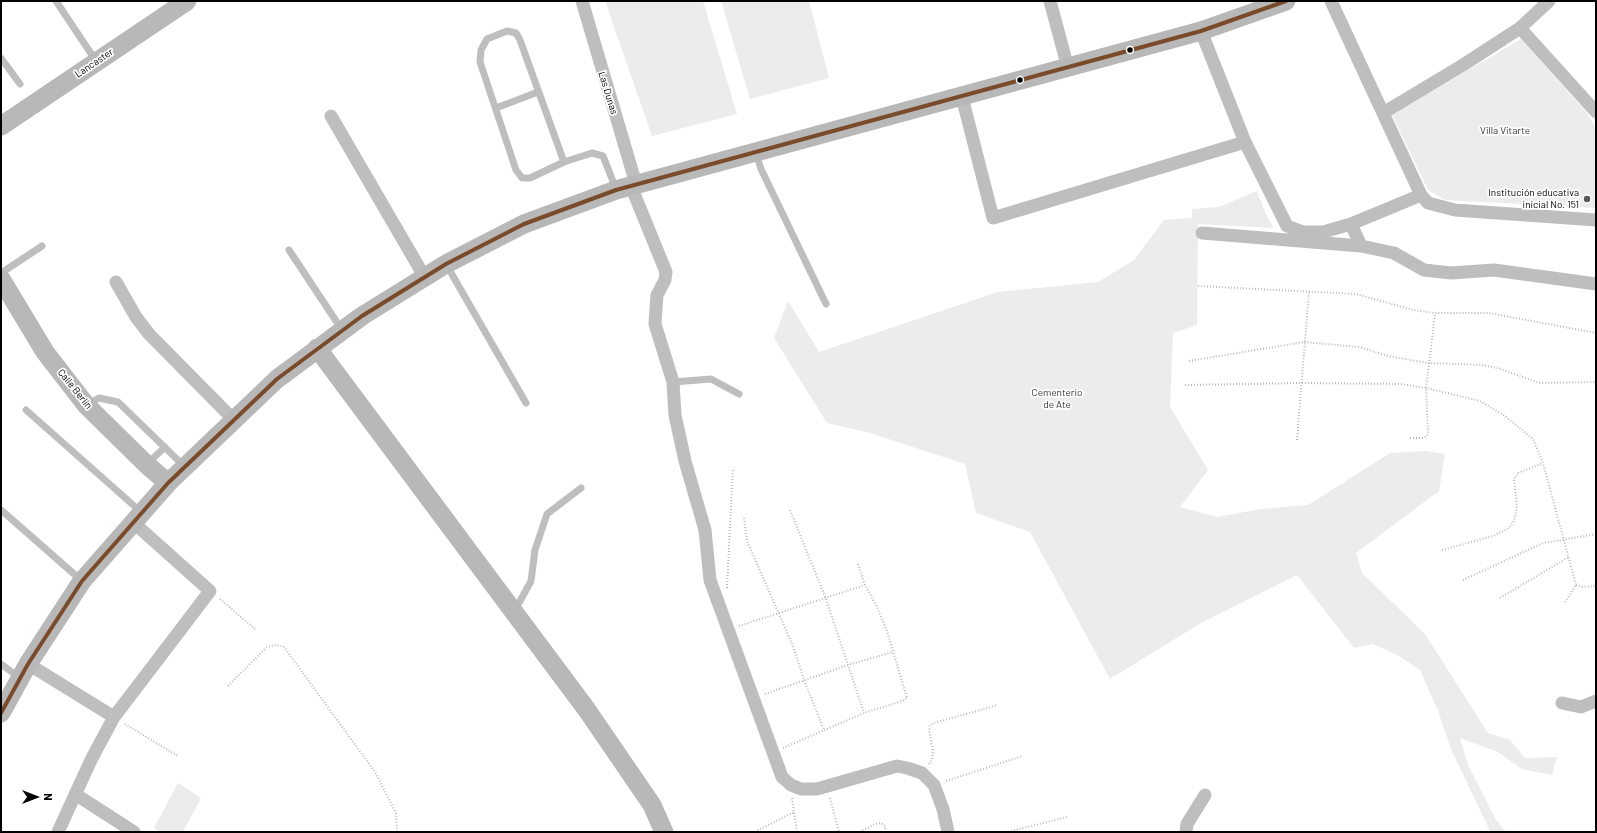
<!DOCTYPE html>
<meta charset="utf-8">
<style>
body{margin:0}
#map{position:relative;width:1597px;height:833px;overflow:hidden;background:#fff;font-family:Barlow,sans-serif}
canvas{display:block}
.frame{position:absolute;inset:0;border:2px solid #000;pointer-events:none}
.north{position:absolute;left:16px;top:777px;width:40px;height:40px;-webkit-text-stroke:3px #fff;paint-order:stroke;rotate:90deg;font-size:11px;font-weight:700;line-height:16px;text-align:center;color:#000}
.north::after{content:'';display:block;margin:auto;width:14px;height:18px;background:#000;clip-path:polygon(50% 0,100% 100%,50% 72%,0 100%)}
</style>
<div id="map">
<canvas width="1597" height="833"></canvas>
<div class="frame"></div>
<div class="north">N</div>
</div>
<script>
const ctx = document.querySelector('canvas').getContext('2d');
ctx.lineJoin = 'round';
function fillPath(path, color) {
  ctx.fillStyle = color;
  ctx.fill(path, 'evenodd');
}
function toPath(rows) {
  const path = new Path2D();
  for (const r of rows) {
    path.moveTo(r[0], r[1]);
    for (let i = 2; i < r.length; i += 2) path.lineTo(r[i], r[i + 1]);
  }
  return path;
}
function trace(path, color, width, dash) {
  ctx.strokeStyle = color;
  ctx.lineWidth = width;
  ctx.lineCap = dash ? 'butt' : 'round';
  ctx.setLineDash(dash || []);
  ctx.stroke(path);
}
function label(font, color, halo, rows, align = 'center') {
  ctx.font = font + ' Barlow,sans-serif';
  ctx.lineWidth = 3.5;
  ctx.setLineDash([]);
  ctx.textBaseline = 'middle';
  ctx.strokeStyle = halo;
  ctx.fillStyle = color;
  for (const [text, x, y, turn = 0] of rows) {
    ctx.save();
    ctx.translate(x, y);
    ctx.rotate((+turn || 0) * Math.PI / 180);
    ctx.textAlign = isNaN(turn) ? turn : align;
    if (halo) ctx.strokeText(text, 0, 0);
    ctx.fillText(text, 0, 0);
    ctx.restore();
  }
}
fillPath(toPath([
 [605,1,703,1,737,114,652,136],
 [721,1,809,1,829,78,750,99],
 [1521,39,1586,112,1596,128,1596,208,1445,200,1428,190,1392,115],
 [1257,191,1267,217,1274,228,1198,224,1197,325,1173,333,1170,407,1208,470,1180,507,1217,517,1261,509,1308,505,1390,453,1426,451,1445,454,1439,491,1356,553,1362,573,1425,634,1488,733,1510,740,1525,758,1557,757,1552,775,1522,769,1498,752,1460,738,1468,765,1496,820,1506,832,1490,831,1451,749,1438,711,1420,670,1399,656,1373,644,1354,648,1297,575,1201,623,1110,679,1030,532,976,513,965,464,870,433,827,423,774,338,788,301,819,352,998,292,1098,282,1134,260,1164,220,1192,218,1192,209,1219,207],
 [178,783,201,798,183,832,160,832,154,828]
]), '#ececec');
trace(toPath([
 [1198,286,1356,294,1413,310,1435,313,1489,313,1596,333],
 [1189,361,1304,342,1359,347,1388,356,1428,363,1483,365,1501,369,1539,383,1596,382],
 [1185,385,1301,383,1401,384,1426,388,1480,401,1505,416,1533,439,1543,463,1576,585,1565,602],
 [1410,438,1423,438,1427,436,1428,432,1426,388,1435,314],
 [1297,440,1309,291],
 [790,510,826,599,864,713],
 [744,518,747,541,793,646,804,680,824,730],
 [1442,550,1493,536,1509,528,1514,521,1517,507,1514,479,1518,473,1543,463],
 [1463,580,1543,543,1596,534],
 [1576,585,1583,587,1596,586],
 [727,588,733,468],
 [1500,598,1569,557],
 [220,599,255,629],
 [739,626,865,585],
 [228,686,267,647,276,645,284,647,375,772,396,813,397,832],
 [765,694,848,665,893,652],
 [125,724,178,756],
 [783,748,864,713,902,701,907,698,887,631,877,607,865,585,858,564],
 [929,764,932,760,933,750,929,731,930,726,934,723,998,705],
 [946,781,1023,756],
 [792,798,797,832],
 [830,798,839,832],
 [755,832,794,812],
 [860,832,875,824,881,823,885,826,886,832],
 [1008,832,1067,817]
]), '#b9b9b9', 2, [1, 2]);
trace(toPath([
 [56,1,96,61],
 [1,58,20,84],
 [496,108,538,92],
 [756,153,761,169,826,304],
 [564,162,520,40,516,33,507,31,487,39,481,50,480,62,516,170,522,178,530,178,564,162,592,153,603,156,616,189],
 [289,250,342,330],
 [446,264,526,403],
 [1,273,42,246],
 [673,382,711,379,739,394],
 [86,405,99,398,118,402,184,466],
 [26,410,141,512],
 [147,464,165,447],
 [1,510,82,581],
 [513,608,519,603,531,581,535,550,547,514,581,488],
 [1,664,20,678]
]), '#bebebe', 7);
trace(toPath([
 [582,1,636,184],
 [1050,1,1068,68],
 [1331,1,1421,195,1428,203,1455,210,1596,220],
 [1520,28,1596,112],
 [1201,31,1245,142,1287,226,1303,232,1323,232,1351,224,1421,195],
 [962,97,993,218,1245,142],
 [1383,113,1463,65,1520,28,1549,1],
 [331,116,424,276],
 [631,186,666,272,665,280,657,295,655,324,673,382,675,415,685,461,705,530,710,580,782,777,791,785,801,789,817,789,897,766,907,768,922,773,934,785,943,809,948,832],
 [1351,224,1361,246,1394,253,1424,270,1451,273,1494,270,1596,284],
 [1202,233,1361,246],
 [116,282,136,317,149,334,233,419],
 [28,664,114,717],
 [1562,703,1581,707,1596,701],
 [75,794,134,832],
 [58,832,91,760,114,717,210,591,134,523],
 [1186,832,1187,824,1205,795]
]), '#bebebe', 13);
trace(toPath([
 [1,126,187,1],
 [1,279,45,352,86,405,146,464,168,483],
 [317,348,587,710,652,805,664,832],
 [1,713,28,664,82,581,168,483,277,379,362,316,446,264,524,224,616,190,1201,31,1286,1]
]), '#b8b8b8', 19);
trace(toPath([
 [1,713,28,664,82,581,168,483,277,379,362,316,446,264,524,224,616,190,1201,31,1286,1]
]), '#7a4b2a', 4);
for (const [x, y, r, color] of [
 [1130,50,3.5,"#000"],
 [1020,80,3.5,"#000"],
 [1587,199,4,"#595959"]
]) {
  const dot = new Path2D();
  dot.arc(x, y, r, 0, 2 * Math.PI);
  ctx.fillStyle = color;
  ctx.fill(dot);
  trace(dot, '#fff', 1.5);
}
label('10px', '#000', '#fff', [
 ["Lancaster",94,63,-34],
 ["Las Dunas",608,93,73],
 ["Calle Berlín",75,389,51]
]);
label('10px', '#333', '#fff', [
 ["Villa Vitarte",1505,131],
 ["Cementerio",1057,393],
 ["de Ate",1057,405]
]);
label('10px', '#000', '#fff', [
 ["Institución educativa",1579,193],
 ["inicial No. 151",1579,205]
], 'right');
</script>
